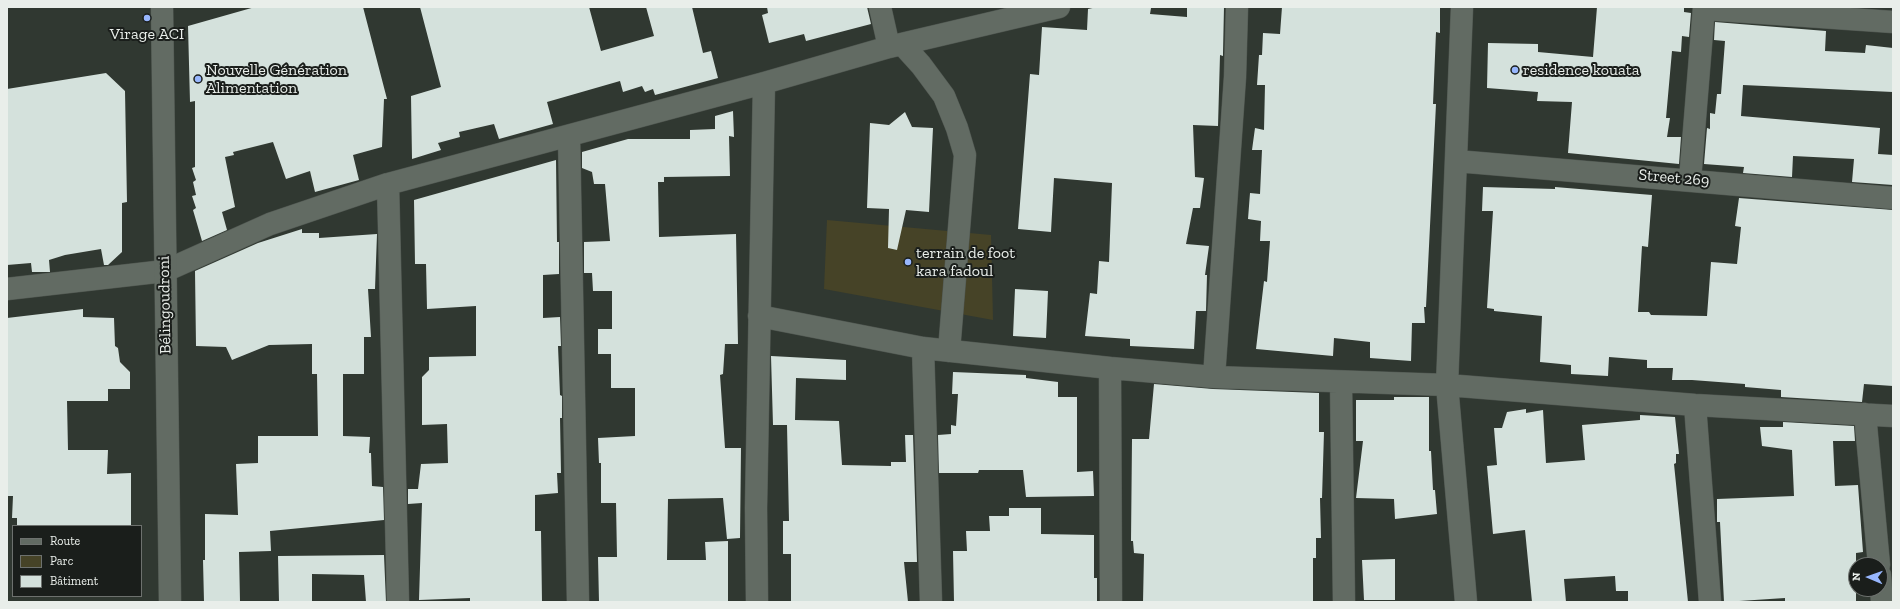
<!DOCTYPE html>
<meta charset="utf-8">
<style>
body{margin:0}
#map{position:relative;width:1900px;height:609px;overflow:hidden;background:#303831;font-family:"Zilla Slab",serif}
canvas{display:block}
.frame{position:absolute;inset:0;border:8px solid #e9eeea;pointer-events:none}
.legend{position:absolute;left:12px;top:525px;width:130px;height:72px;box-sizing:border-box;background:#1a1e1b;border:1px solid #6d716e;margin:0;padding:5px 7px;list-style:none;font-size:12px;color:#e9eeea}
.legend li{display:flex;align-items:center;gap:8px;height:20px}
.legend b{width:20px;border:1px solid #6d716e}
.north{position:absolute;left:1848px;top:557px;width:40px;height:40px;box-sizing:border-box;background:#1a1e1b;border:1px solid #6d716e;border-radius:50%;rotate:272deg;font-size:11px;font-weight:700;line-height:16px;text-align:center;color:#e9eeea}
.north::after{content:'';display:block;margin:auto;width:14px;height:18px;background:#97b6fd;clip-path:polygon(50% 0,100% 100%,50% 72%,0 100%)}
</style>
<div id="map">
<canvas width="1900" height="609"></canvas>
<div class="frame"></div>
<ul class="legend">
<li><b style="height:5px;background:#626b63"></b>Route</li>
<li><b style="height:11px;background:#464327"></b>Parc</li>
<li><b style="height:11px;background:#d4e1dc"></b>Bâtiment</li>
</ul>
<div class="north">N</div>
</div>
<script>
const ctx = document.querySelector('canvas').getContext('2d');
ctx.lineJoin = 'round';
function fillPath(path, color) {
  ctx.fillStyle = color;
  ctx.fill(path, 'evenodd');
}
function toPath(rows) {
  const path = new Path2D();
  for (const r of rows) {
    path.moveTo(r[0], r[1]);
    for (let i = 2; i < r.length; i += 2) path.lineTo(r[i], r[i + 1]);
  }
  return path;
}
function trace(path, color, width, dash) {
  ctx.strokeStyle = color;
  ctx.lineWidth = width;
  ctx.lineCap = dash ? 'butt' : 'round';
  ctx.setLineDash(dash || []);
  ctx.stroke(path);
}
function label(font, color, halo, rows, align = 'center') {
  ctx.font = font + ' "Zilla Slab",serif';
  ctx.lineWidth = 4;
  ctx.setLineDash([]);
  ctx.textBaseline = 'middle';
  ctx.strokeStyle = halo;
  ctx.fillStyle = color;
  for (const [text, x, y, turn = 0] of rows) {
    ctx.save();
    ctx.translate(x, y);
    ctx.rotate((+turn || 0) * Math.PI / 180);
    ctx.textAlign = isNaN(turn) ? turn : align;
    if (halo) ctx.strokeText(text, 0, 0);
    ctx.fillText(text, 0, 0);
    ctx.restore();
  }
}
fillPath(toPath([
 [827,220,991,235,993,320,824,289]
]), '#464327');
fillPath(toPath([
 [255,7,363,7,387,99,384,99,382,147,353,155,359,180,315,192,310,171,286,179,273,142,233,152,234,155,225,157,235,207,222,212,227,230,202,241,193,210,196,208,192,196,196,195,193,182,196,180,192,168,195,167,195,101,190,102,188,26],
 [420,7,589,7,601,51,654,36,646,7,692,7,703,53,711,51,718,78,655,95,653,89,645,92,642,86,623,92,620,81,547,102,553,124,499,139,494,124,459,132,460,137,438,143,441,150,412,159,411,96,441,87],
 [767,7,867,7,871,24,806,41,804,34,769,43,762,15,768,13],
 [1097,7,1151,8,1150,14,1187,17,1187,7,1224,7,1223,53,1223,56,1220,55,1218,126,1193,125,1195,177,1204,178,1200,208,1193,208,1186,244,1209,246,1205,275,1207,275,1206,311,1196,311,1194,349,1130,346,1130,339,1085,336,1090,293,1097,294,1099,261,1109,262,1112,183,1054,178,1051,232,1018,229,1030,74,1039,75,1042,27,1087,30,1088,9],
 [1282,7,1440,7,1440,33,1436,32,1433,104,1436,104,1426,307,1424,307,1425,323,1412,323,1411,361,1370,358,1370,342,1334,338,1333,356,1256,349,1264,281,1267,282,1270,241,1260,241,1261,221,1248,219,1250,193,1260,194,1262,150,1252,150,1255,128,1264,130,1265,85,1257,85,1259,55,1262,55,1263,33,1280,34],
 [1597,7,1684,7,1684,12,1691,13,1689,37,1682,36,1681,52,1672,51,1666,118,1670,118,1667,137,1681,137,1679,164,1568,153,1572,102,1537,101,1538,92,1487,88,1488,43,1538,44,1538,52,1593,57],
 [1715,22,1826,31,1825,51,1865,53,1866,45,1893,48,1893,92,1743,85,1741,116,1880,128,1878,154,1893,155,1893,185,1852,182,1854,159,1793,156,1792,177,1743,173,1744,167,1704,164,1707,128,1710,129,1710,113,1715,114,1717,94,1721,94,1725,41,1714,40],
 [106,73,125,91,127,202,122,203,122,252,108,265,104,265,101,249,65,255,49,260,50,272,32,272,31,263,7,265,7,89],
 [733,111,734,137,729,136,730,176,664,177,664,182,658,182,659,237,736,234,738,344,725,344,723,374,720,375,725,448,741,448,740,538,727,539,723,498,668,499,667,560,706,560,705,542,728,541,728,602,599,602,598,557,617,557,616,503,601,503,601,463,599,463,598,438,635,436,635,388,611,388,611,354,598,354,598,329,612,329,612,291,593,291,592,273,584,273,584,242,610,241,605,184,594,184,592,172,582,168,582,152,628,139,690,139,690,130,715,129,715,116],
 [905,112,912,127,933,128,929,212,906,210,897,250,888,248,889,209,867,208,870,123,889,125],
 [556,160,557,242,559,242,559,274,543,275,543,318,560,317,561,346,558,346,560,395,562,396,562,418,560,418,561,473,557,473,558,493,535,495,535,531,541,531,542,602,470,602,470,598,419,600,422,503,408,504,408,489,418,489,421,464,448,463,447,424,422,425,422,377,429,370,429,357,476,356,476,306,427,309,426,264,415,264,414,200],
 [1483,187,1555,189,1555,187,1652,195,1648,247,1642,246,1638,312,1649,312,1651,315,1707,316,1711,262,1737,264,1741,227,1735,226,1739,198,1893,210,1893,386,1864,384,1862,402,1781,397,1781,390,1745,387,1745,384,1692,380,1672,380,1673,368,1647,368,1647,360,1609,357,1608,376,1571,374,1571,365,1540,362,1542,316,1494,311,1494,309,1487,308,1493,211,1482,211],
 [302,229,302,233,319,233,319,238,377,234,375,289,368,289,371,337,364,337,364,374,343,374,343,436,370,437,369,453,371,453,372,486,383,487,384,520,270,531,271,551,239,552,240,602,204,602,203,560,205,560,205,514,238,515,236,464,258,463,258,436,318,436,317,374,312,374,312,344,269,345,232,360,226,347,196,346,195,271,258,243],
 [1015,289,1048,291,1046,338,1013,336],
 [83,309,83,317,114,318,115,346,118,348,120,362,130,372,130,389,108,389,108,401,67,401,68,450,108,450,107,474,131,473,131,526,17,526,17,518,12,518,13,496,7,496,7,318],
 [771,356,846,360,846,380,796,378,795,420,839,421,842,465,891,466,891,462,906,462,905,435,913,435,917,562,904,562,908,602,791,602,791,554,783,554,783,521,789,521,787,425,773,425],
 [953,372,1026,375,1026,378,1058,382,1058,397,1077,397,1077,472,1093,471,1094,496,1026,497,1023,470,979,470,978,473,939,473,938,435,951,434,951,425,956,426,958,394,952,394],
 [1154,384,1213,389,1319,393,1319,432,1324,432,1322,498,1320,498,1321,538,1316,538,1316,558,1313,558,1313,602,1143,602,1144,554,1134,553,1133,541,1131,541,1132,439,1149,439],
 [1394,397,1429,397,1429,451,1431,451,1433,490,1435,490,1437,514,1395,519,1394,499,1356,498,1363,441,1356,441,1356,400,1394,400],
 [1526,409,1526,413,1543,410,1546,463,1585,460,1582,425,1640,420,1640,415,1675,417,1679,454,1676,454,1676,463,1674,464,1688,602,1628,602,1628,591,1616,591,1615,576,1564,579,1566,602,1532,602,1525,530,1493,534,1487,466,1497,465,1494,428,1502,428,1507,412],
 [1783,422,1854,426,1855,441,1833,441,1835,486,1858,485,1863,552,1856,553,1856,602,1785,602,1785,598,1724,602,1720,522,1717,522,1717,499,1794,496,1792,450,1762,446,1760,427,1783,427],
 [1009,508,1041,508,1041,534,1094,535,1094,578,1097,578,1097,602,954,602,953,551,967,551,966,531,990,531,989,516,1009,516],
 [384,555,386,602,366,602,364,575,312,574,312,602,279,602,278,556],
 [1395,559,1395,600,1364,600,1362,560]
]), '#d4e1dc');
const minor = toPath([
 [880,7,889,47],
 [1462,7,1447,385,1466,602],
 [1704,9,1893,22],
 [902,44,921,65,944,96,957,128,965,155,949,351],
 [569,136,578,602],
 [1456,161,1893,198],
 [1690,180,1704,7],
 [7,289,165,271,270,224,388,184],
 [759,316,923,348,1110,368],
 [923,348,931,602],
 [1214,377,1235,77,1237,7],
 [1341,382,1344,602],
 [1695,405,1710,602],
 [1865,414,1879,565],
 [1880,575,1882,602],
 [398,602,388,184,764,83,889,47,1059,7],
 [757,602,756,508,764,83],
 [1111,602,1110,368,1214,377,1447,385,1695,405,1893,416]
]);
const tertiary = toPath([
 [162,7,170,602]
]);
trace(minor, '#4e554f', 23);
trace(tertiary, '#4e554f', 23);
trace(minor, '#626b63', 22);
trace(tertiary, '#626b63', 22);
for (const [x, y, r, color] of [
 [147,18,4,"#97b6fd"],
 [1515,70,4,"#97b6fd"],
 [198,79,4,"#97b6fd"],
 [908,262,4,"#97b6fd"]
]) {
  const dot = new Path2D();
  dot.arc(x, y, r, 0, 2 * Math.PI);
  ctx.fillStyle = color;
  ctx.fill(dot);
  trace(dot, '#1a1e1b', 1.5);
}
label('16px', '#e9eeea', '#1a1e1b', [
 ["Virage ACI",147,34,"center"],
 ["Nouvelle Génération",206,70],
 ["Alimentation",206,88],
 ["residence kouata",1523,70],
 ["terrain de foot",916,253],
 ["kara fadoul",916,271]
], 'left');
label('16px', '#e9eeea', '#1a1e1b', [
 ["Street 269",1674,178,5],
 ["Bélingoudroni",165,305,-91]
]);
</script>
